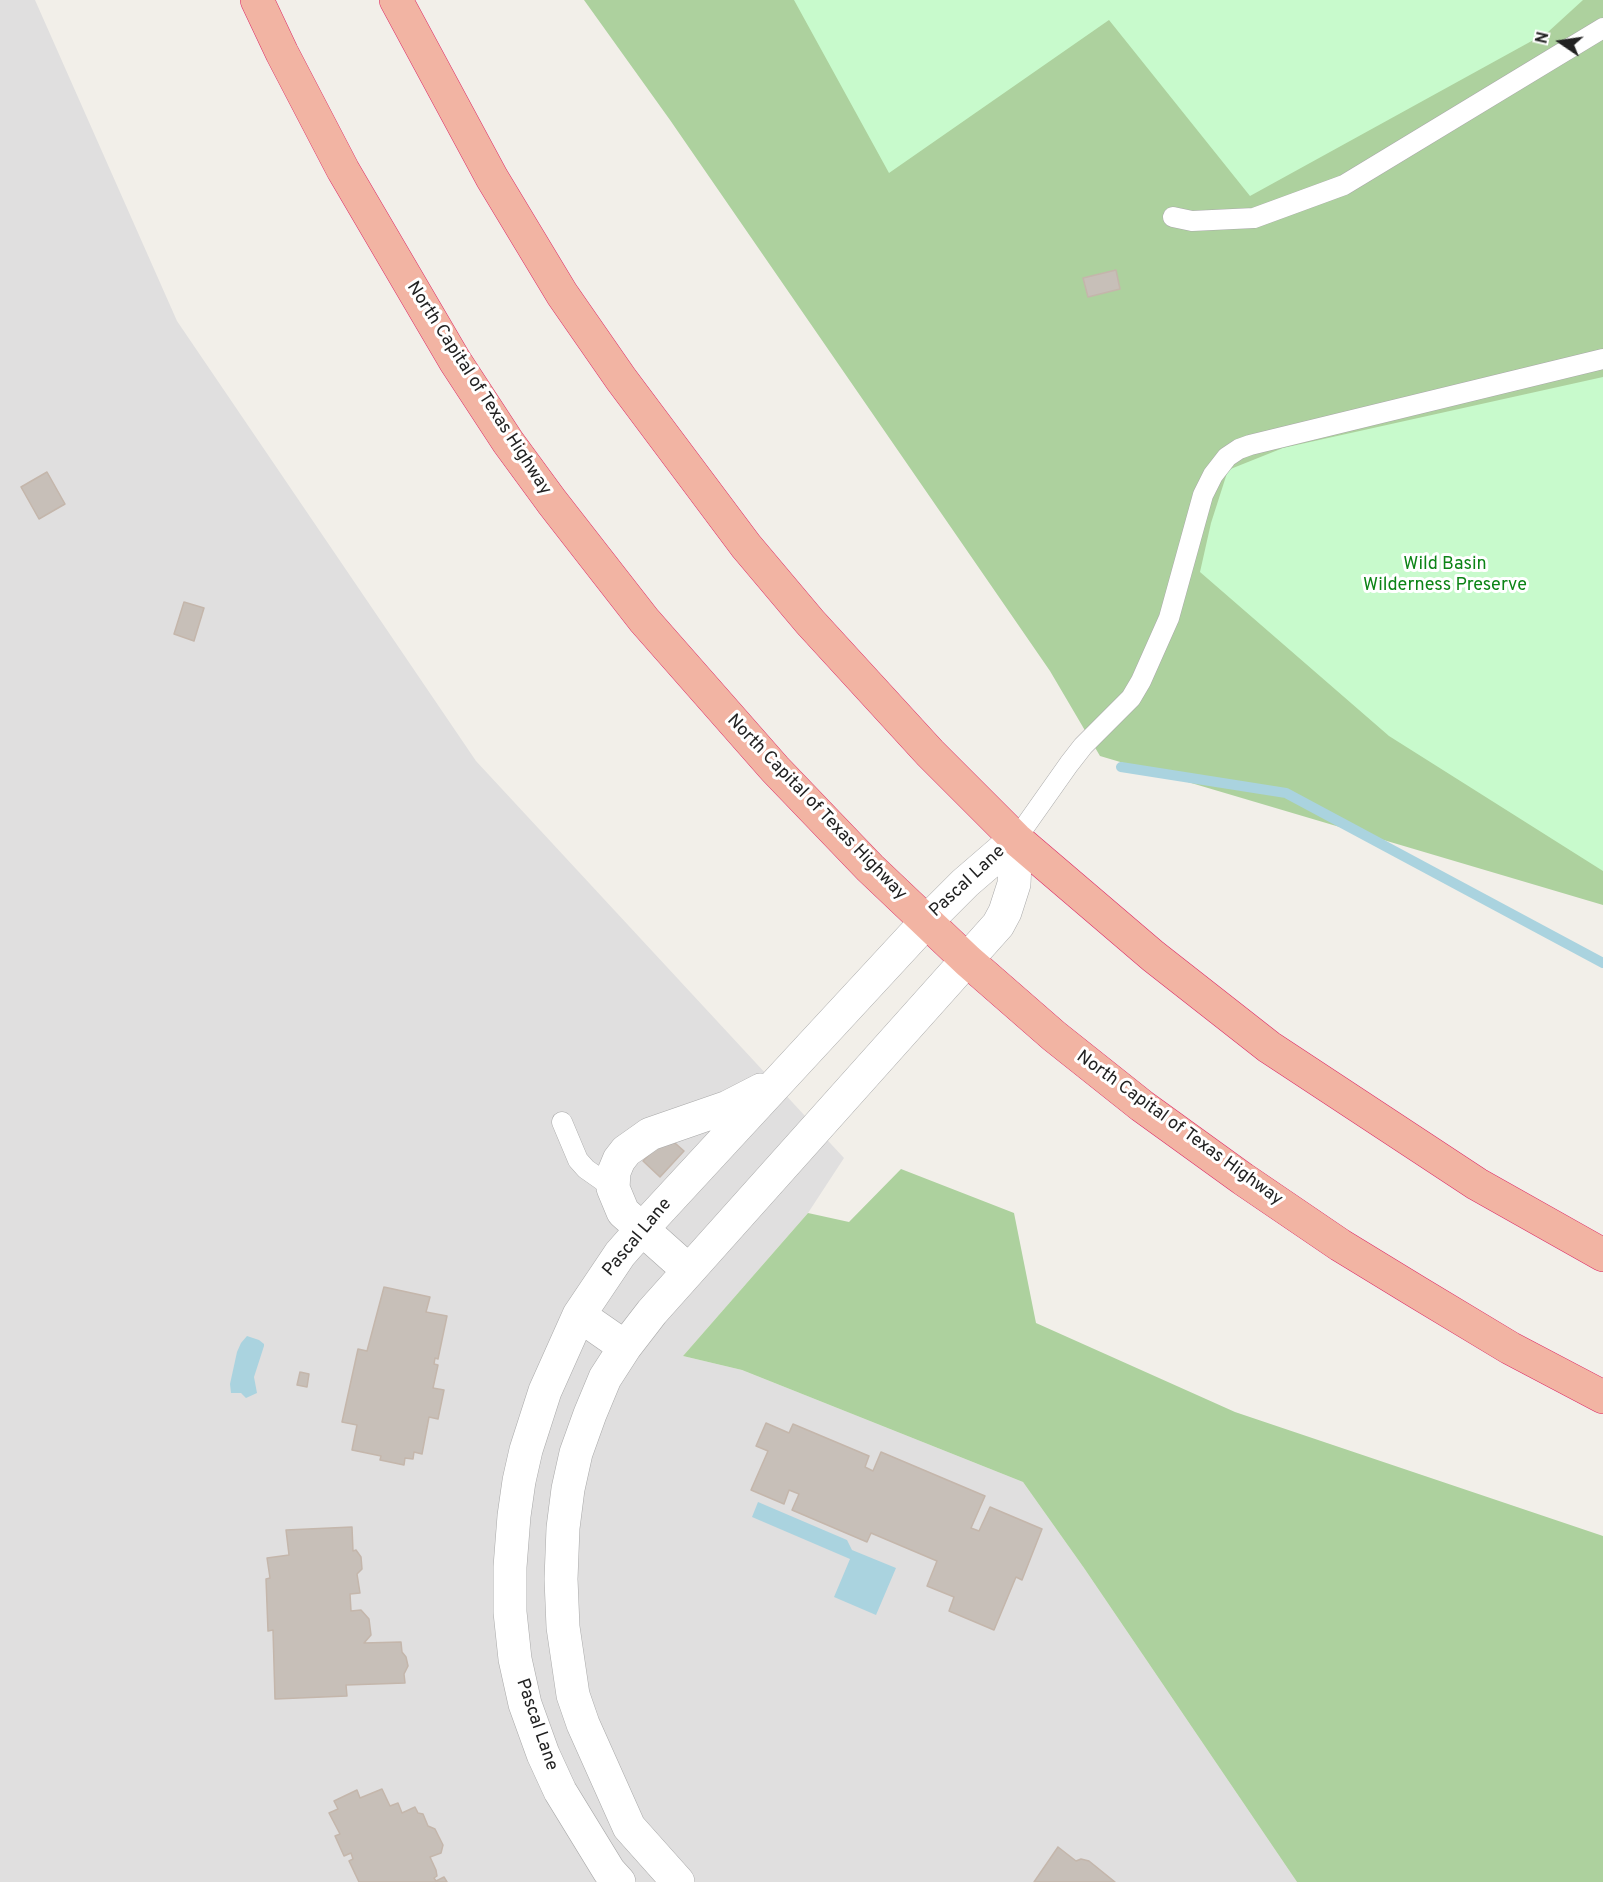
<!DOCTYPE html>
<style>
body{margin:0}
#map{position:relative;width:1603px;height:1882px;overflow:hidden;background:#f2efe9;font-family:Overpass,sans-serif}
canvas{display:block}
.north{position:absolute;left:1531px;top:12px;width:60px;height:60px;-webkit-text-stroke:4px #fff;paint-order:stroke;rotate:283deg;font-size:16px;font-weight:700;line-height:24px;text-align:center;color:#222}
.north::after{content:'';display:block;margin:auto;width:21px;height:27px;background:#222;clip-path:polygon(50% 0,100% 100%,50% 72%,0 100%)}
</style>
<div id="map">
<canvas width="1603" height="1882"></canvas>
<div class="north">N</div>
</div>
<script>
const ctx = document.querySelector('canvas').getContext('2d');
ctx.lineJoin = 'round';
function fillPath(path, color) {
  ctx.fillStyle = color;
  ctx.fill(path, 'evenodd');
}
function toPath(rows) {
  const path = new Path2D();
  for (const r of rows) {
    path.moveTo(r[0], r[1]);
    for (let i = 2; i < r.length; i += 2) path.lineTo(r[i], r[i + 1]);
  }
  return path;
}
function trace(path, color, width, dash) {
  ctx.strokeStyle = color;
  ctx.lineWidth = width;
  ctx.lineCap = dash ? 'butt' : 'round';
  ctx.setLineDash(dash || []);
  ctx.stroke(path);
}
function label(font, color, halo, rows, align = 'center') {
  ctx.font = font + ' Overpass,sans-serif';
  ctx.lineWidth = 6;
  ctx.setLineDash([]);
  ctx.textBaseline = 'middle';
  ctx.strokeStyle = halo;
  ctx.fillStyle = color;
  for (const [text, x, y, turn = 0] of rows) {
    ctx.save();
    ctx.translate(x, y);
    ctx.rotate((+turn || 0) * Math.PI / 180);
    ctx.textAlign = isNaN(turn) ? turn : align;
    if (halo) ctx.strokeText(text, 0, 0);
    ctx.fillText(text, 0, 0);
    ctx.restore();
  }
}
fillPath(toPath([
 [0,0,35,0,177,321,476,761,844,1158,808,1213,683,1356,742,1370,1023,1482,1084,1568,1297,1882,0,1882]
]), '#e0dfdf');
fillPath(toPath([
 [584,0,1603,0,1603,905,1100,756,1050,671,670,120],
 [901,1169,1014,1213,1036,1323,1235,1412,1603,1536,1603,1882,1297,1882,1084,1568,1023,1482,742,1370,683,1356,808,1213,849,1222]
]), '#add19e');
fillPath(toPath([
 [794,0,1583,0,1548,32,1250,196,1109,20,889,173],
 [1603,377,1603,871,1389,736,1200,572,1211,523,1228,470,1283,448]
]), '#c8facc');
fillPath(toPath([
 [247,1336,259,1340,264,1344,264,1346,254,1377,257,1393,246,1398,241,1393,231,1393,230,1384,237,1352,241,1343],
 [758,1502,847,1540,852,1550,896,1568,876,1615,834,1597,850,1559,752,1517]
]), '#aad3df');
trace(toPath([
 [1121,767,1286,793,1603,963]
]), '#aad3df', 10);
const building = toPath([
 [1116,270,1120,289,1088,297,1083,278,1116,270],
 [47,472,65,504,39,519,21,487,47,472],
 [184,602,204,608,194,641,174,634,184,602],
 [667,1136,684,1151,660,1177,643,1161,667,1136],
 [384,1287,430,1297,426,1312,447,1316,438,1359,435,1358,434,1364,438,1365,433,1388,444,1390,438,1419,429,1417,422,1454,414,1452,413,1459,405,1458,404,1465,380,1460,381,1456,352,1450,357,1425,342,1422,358,1349,367,1351,384,1287],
 [300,1372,309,1374,307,1387,297,1385,300,1372],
 [766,1423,789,1433,793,1424,869,1456,865,1467,873,1471,881,1452,985,1496,971,1528,979,1531,990,1507,1042,1529,1022,1580,1016,1577,994,1630,949,1611,954,1597,927,1586,937,1561,871,1533,867,1542,792,1510,799,1494,789,1490,784,1504,751,1490,768,1451,756,1446,766,1423],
 [352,1527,353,1551,356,1550,361,1557,362,1569,357,1574,360,1593,350,1594,351,1611,361,1610,369,1619,371,1635,364,1643,401,1642,402,1652,406,1657,408,1666,404,1674,405,1683,346,1685,347,1696,275,1699,273,1630,268,1631,266,1579,270,1578,267,1558,289,1555,286,1530,352,1527],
 [382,1789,390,1806,398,1803,402,1813,415,1807,418,1813,423,1814,428,1826,435,1829,443,1845,441,1853,430,1857,436,1870,437,1876,434,1878,436,1881,444,1877,447,1882,359,1882,349,1861,353,1859,351,1853,344,1856,335,1836,340,1834,329,1813,338,1809,334,1801,357,1790,360,1798,382,1789],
 [1058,1847,1076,1861,1081,1859,1089,1861,1115,1882,1034,1882,1058,1847]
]);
fillPath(building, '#c7bfb8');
trace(building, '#c4b6ab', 1.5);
const service = toPath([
 [1173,217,1192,221,1254,218,1344,185,1603,28],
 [1016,839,1069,764,1083,746,1131,698,1141,681,1169,618,1203,495,1213,475,1227,457,1239,449,1250,445,1603,359],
 [562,1122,578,1160,586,1169,613,1188]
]);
const minor = toPath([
 [688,1270,623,1212,613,1188,614,1172,619,1160,626,1151,650,1134,728,1107,761,1090],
 [579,1315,625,1347],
 [619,1882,609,1871,560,1791,543,1754,525,1704,515,1659,510,1612,510,1567,514,1516,519,1481,526,1450,545,1391,579,1315,620,1254,642,1229,926,922,965,883,1016,839],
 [678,1882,629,1827,583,1724,573,1695,563,1627,561,1579,563,1528,568,1489,576,1453,590,1414,605,1378,625,1347,652,1312,998,925,1005,912,1014,884,1016,839]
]);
const trunk = toPath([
 [257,0,282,53,343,170,455,361,508,442,552,502,644,620,775,769,870,868,968,961,1054,1036,1142,1106,1243,1179,1340,1245,1417,1292,1510,1348,1603,1397],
 [396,0,492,178,562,294,621,379,746,546,810,622,930,753,1016,839,1153,956,1269,1047,1477,1184,1603,1255]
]);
trace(service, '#a9a9a9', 21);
trace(minor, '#a9a9a9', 34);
trace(trunk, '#dc2a67', 34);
trace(service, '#fff', 20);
trace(minor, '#fff', 33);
trace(trunk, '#f2b4a3', 33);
label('18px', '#222', '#fff', [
 ["North Capital of Texas Highway",478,389,57],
 ["North Capital of Texas Highway",816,808,46],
 ["Pascal Lane",968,882,-43],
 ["North Capital of Texas Highway",1179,1129,36],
 ["Pascal Lane",638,1238,-50],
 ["Pascal Lane",536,1725,71]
]);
label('18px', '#0c8416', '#fff', [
 ["Wild Basin",1445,565],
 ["Wilderness Preserve",1445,586]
]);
</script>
